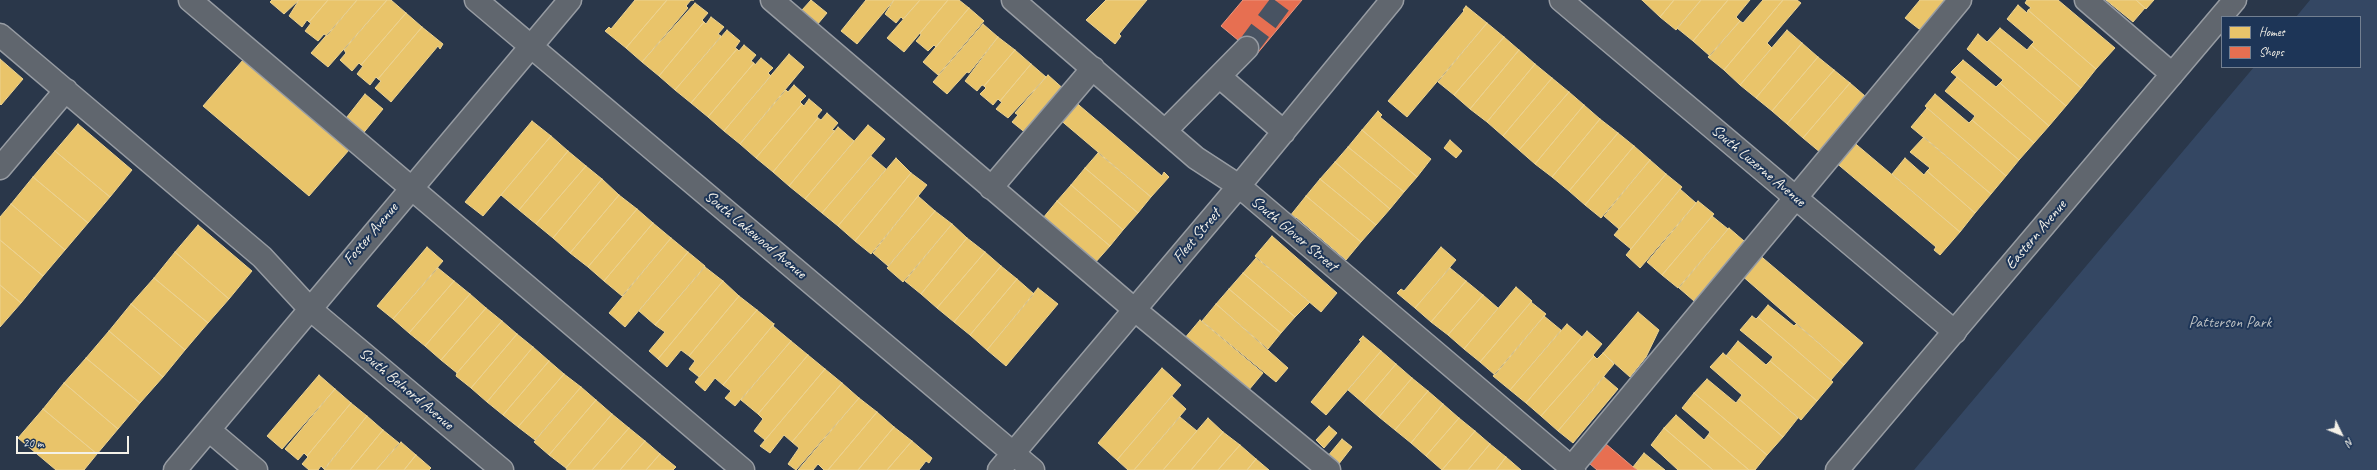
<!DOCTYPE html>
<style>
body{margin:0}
#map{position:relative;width:2377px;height:470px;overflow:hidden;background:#2a374a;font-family:Caveat,sans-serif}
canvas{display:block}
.legend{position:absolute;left:2221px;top:16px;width:140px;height:52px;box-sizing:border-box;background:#1d3557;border:1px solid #738091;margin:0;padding:5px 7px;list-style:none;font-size:12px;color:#f4f1e8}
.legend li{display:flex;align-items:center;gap:8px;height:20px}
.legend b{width:20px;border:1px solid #738091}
.north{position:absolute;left:2321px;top:414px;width:40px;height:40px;-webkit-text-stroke:3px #1d3557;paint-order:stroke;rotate:133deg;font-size:11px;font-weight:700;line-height:16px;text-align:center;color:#f4f1e8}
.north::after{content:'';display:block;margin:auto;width:14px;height:18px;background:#f4f1e8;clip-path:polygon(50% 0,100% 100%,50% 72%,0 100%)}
.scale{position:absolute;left:16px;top:436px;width:113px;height:18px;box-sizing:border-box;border:2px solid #f4f1e8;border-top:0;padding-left:5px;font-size:12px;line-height:14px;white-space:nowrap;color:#f4f1e8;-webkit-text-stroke:3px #1d3557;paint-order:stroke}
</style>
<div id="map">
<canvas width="2377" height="470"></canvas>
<ul class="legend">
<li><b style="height:11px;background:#e9c46a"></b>Homes</li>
<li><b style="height:11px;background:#e76f51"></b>Shops</li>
</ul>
<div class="north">N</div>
<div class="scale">20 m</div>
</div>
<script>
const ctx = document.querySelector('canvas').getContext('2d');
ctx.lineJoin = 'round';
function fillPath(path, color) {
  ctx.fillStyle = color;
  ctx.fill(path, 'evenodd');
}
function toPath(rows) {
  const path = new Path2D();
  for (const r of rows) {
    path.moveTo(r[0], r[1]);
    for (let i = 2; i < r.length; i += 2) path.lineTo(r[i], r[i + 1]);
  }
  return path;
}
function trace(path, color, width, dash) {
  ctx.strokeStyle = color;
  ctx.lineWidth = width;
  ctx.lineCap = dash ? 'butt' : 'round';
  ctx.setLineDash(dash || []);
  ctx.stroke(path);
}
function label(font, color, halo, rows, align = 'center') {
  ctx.font = font + ' Caveat,sans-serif';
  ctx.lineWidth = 4;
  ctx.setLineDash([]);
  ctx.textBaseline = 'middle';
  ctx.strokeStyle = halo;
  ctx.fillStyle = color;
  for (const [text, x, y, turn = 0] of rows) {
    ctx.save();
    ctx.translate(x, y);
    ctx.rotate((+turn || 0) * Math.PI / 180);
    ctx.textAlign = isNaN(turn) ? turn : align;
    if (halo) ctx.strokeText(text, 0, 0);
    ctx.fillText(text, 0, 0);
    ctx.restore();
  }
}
fillPath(toPath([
 [2310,0,2377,0,2377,470,1914,470,2254,67,2360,67,2360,17,2296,17]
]), '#344763');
const homes = toPath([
 [272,0,299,0,284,14,270,2,272,0],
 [299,0,328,0,309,22,307,20,302,27,289,16,299,0],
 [328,0,357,0,327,36,324,34,318,41,305,31,311,23,309,22,328,0],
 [357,0,387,0,328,67,311,53,357,0],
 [387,0,391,0,406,13,361,65,359,63,352,71,340,60,346,53,344,50,387,0],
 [635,0,667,0,626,48,605,31,609,27,611,29,635,0],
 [667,0,694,0,691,0,686,6,688,8,642,62,626,48,667,0],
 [811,0,827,13,817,25,802,10,811,0],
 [866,0,894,0,857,44,841,31,866,0],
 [894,0,920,0,903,19,901,17,896,23,885,14,894,0],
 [920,0,948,0,904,52,887,38,920,0],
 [948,0,959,0,969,8,936,47,934,45,928,51,916,41,921,35,920,33,948,0],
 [1106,0,1147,0,1119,34,1121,36,1115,44,1086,20,1106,0],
 [1642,0,1674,0,1660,17,1642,0],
 [1674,0,1701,0,1676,30,1660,17,1674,0],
 [1701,0,1728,0,1693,41,1677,28,1701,0],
 [1728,0,1750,0,1736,17,1740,21,1710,56,1693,41,1728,0],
 [1763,0,1783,0,1724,70,1708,57,1740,21,1743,23,1763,0],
 [1783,0,1797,0,1801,3,1767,43,1772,48,1740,85,1724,70,1783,0],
 [1920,0,1948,0,1924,28,1919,29,1905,18,1920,0],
 [2027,0,2058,0,2115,48,2096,69,2028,10,2031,8,2025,3,2027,0],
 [2106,0,2136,0,2145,8,2133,22,2106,0],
 [2136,0,2154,0,2146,9,2136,0],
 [695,3,708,13,702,20,704,22,659,76,642,62,695,3],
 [2018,5,2027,13,2028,10,2096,69,2081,88,2031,45,2034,42,2007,19,2018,5],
 [1466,6,1487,23,1407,117,1388,101,1464,11,1463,10,1466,6],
 [969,8,984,21,938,75,923,62,969,8],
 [406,13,422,27,378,79,376,77,370,85,357,74,363,66,361,65,406,13],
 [711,17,724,27,718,34,721,36,675,90,659,76,704,22,706,24,711,17],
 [1487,23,1504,37,1454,95,1438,82,1487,23],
 [983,24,998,37,969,73,967,72,947,94,933,82,983,24],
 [422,27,443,44,440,49,438,46,391,102,375,88,381,81,378,79,422,27],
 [2000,28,2027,50,2031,45,2081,88,2066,106,1989,40,2000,28],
 [727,30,740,41,735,48,737,49,691,103,675,90,727,30],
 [1787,30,1802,43,1756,98,1740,85,1787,30],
 [1978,34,1987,42,1989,40,2066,106,2049,126,2000,83,2003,80,1967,49,1978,34],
 [998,37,1015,50,984,86,982,85,977,91,965,81,998,37],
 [1504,37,1519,50,1470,109,1454,95,1504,37],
 [1802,43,1818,57,1772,111,1756,98,1802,43],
 [744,45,756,55,751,61,754,63,708,117,691,103,737,49,739,51,744,45],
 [1015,50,1031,64,1000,101,998,99,993,105,980,94,986,88,984,86,1015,50],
 [1519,50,1535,64,1487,122,1470,109,1519,50],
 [789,54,804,67,740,144,724,131,789,54],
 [1818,57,1834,70,1787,124,1772,111,1818,57],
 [761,58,773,68,768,73,771,76,724,131,708,117,754,63,755,65,761,58],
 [0,59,23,79,1,105,0,104,0,59],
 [243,60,349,150,309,196,203,106,243,60],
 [1963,60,1996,87,2000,83,2049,126,2034,143,1951,72,1963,60],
 [1031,64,1046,77,1008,118,996,109,1002,102,1000,101,1031,64],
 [1535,64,1552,78,1503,136,1487,122,1535,64],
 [1834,70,1850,83,1803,138,1787,124,1834,70],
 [1048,75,1067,92,1027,134,1012,122,1018,115,1015,113,1048,75],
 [1957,77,2034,143,2019,160,1972,120,1975,116,1945,91,1957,77],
 [1552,78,1569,92,1519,150,1503,136,1552,78],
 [1850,83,1865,96,1823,147,1825,149,1821,153,1803,138,1850,83],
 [794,85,806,96,800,102,802,104,756,158,740,144,786,90,788,92,794,85],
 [1569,92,1584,105,1535,164,1519,150,1569,92],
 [365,94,383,109,361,136,343,122,365,94],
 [1935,94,1969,123,1972,120,2019,160,2006,176,1925,106,1935,94],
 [809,99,822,110,817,116,818,118,773,172,756,158,802,104,804,106,809,99],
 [1073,100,1162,176,1164,172,1169,177,1151,197,1058,118,1073,100],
 [1584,105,1600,119,1552,177,1535,164,1584,105],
 [1927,108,2006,176,1991,194,1911,127,1927,108],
 [1378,111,1382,115,1380,117,1431,159,1417,177,1362,130,1378,111],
 [827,113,838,123,832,130,835,131,789,186,773,172,818,118,821,120,827,113],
 [1600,119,1618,133,1569,191,1552,177,1600,119],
 [532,121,551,136,483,216,465,202,532,121],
 [78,124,132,170,110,197,55,151,78,124],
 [868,125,885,139,822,213,805,199,868,125],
 [838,127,854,141,805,199,789,186,838,127],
 [1362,130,1417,177,1404,192,1348,147,1362,130],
 [1618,133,1634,146,1585,205,1569,191,1618,133],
 [551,136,568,151,519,210,501,195,551,136],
 [1924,137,1991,194,1975,213,1927,171,1930,168,1910,152,1924,137],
 [1450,140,1462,151,1456,158,1444,148,1450,140],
 [1851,140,1960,232,1940,255,1934,250,1936,247,1834,161,1851,140],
 [1634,146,1650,160,1601,218,1585,205,1634,146],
 [1348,147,1404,192,1390,209,1335,162,1348,147],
 [55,151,110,197,88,223,33,177,55,151],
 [568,151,586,166,536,224,519,210,568,151],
 [1098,153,1151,197,1138,213,1085,168,1098,153],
 [871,156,886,169,838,226,822,213,871,156],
 [896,158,911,173,855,241,838,226,896,158],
 [1905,158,1924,175,1927,171,1975,213,1960,232,1892,174,1905,158],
 [1650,160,1666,174,1619,229,1604,216,1650,160],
 [1335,162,1390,209,1376,225,1320,179,1335,162],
 [586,166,602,179,553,238,536,224,586,166],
 [1085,168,1138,213,1123,230,1071,185,1085,168],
 [911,173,927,185,871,254,855,241,911,173],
 [1666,174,1682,187,1631,249,1614,235,1666,174],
 [33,177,88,223,65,250,11,204,33,177],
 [602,179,619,195,570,253,553,238,602,179],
 [1320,179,1376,225,1361,242,1306,196,1320,179],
 [1071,185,1123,230,1110,246,1057,201,1071,185],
 [1680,189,1696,203,1640,268,1626,255,1680,189],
 [619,195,637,209,588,267,570,253,619,195],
 [918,196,935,211,888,266,873,253,918,196],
 [1306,196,1361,242,1346,260,1296,217,1294,219,1290,216,1306,196],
 [1057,201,1110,246,1094,264,1043,218,1057,201],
 [1698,201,1714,214,1662,275,1647,262,1698,201],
 [11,204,65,250,43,276,0,240,0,217,11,204],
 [637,209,653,223,604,281,588,267,637,209],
 [935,211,952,224,903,282,887,268,935,211],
 [1712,216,1728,229,1678,288,1662,275,1712,216],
 [653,223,671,238,622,296,604,281,653,223],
 [952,224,967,238,921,294,905,281,952,224],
 [198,225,252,271,229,299,175,252,198,225],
 [1729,228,1744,241,1694,301,1679,288,1729,228],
 [1272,236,1337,293,1321,312,1255,256,1272,236],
 [671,238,688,252,625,327,609,313,671,238],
 [967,238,985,252,937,308,921,294,967,238],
 [0,240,43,276,21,303,0,285,0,240],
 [427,247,443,261,393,319,377,306,427,247],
 [1441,247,1456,260,1415,308,1397,293,1401,289,1404,291,1441,247],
 [175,252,229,299,208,323,154,278,175,252],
 [688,252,705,266,655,325,639,311,688,252],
 [985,252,1001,266,954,322,937,308,985,252],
 [1757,253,1863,343,1844,365,1740,274,1757,253],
 [1256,258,1310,302,1295,317,1243,273,1256,258],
 [1001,266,1017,279,970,335,954,322,1001,266],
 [705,267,723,281,658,359,649,351,665,332,655,325,705,267],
 [438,268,454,281,409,333,393,319,438,268],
 [1450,268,1466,281,1431,322,1415,308,1450,268],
 [1243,273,1295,317,1281,333,1229,289,1243,273],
 [154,278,208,323,185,350,131,304,154,278],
 [1017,279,1034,294,987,350,970,335,1017,279],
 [454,281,470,294,425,346,409,333,454,281],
 [723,281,739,296,689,356,681,350,667,367,658,359,723,281],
 [1466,281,1483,295,1448,335,1431,322,1466,281],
 [0,285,21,303,0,327,0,285],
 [1516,287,1532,301,1480,362,1464,349,1516,287],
 [1038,288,1058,304,1006,366,987,350,1038,288],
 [1229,289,1281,333,1268,349,1216,304,1229,289],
 [470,294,486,308,441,360,425,346,470,294],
 [1483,295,1498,308,1464,349,1448,335,1483,295],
 [739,296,757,310,699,377,689,369,695,361,689,356,739,296],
 [1531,302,1546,314,1495,375,1480,362,1531,302],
 [131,304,185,350,163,377,109,331,131,304],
 [1216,304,1288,368,1276,382,1202,321,1216,304],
 [1768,305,1794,326,1796,324,1844,365,1831,380,1758,317,1768,305],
 [486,308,502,321,457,373,441,360,486,308],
 [757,310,774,324,723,385,715,378,705,391,695,382,757,310],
 [1638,312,1659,330,1646,357,1630,377,1603,353,1638,312],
 [1544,316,1561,330,1510,390,1493,376,1544,316],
 [1752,316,1756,319,1758,317,1833,382,1817,401,1770,361,1773,357,1740,330,1752,316],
 [1200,320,1263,373,1248,391,1191,341,1189,344,1184,339,1200,320],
 [502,321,517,334,471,388,456,376,457,373,502,321],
 [774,324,773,326,791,341,735,406,725,398,731,391,723,385,774,324],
 [1567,324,1582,337,1526,403,1510,390,1567,324],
 [109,331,163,377,140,403,86,358,109,331],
 [1587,331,1602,344,1593,355,1594,356,1541,416,1526,403,1587,331],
 [517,334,533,347,487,402,471,388,517,334],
 [1363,336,1381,351,1326,415,1311,402,1361,341,1359,340,1363,336],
 [791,341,808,355,758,414,741,400,791,341],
 [1738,341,1766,365,1770,361,1817,401,1801,420,1726,356,1738,341],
 [533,347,549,361,503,415,487,402,533,347],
 [1381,351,1396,364,1363,403,1348,390,1381,351],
 [1603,353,1614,364,1558,431,1541,416,1594,356,1597,359,1603,353],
 [1723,353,1798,418,1783,437,1739,399,1742,395,1710,367,1723,353],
 [808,355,825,369,765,440,754,431,763,419,758,414,808,355],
 [86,358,140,403,118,429,64,383,86,358],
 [549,361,564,374,518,427,503,415,549,361],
 [1396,364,1412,378,1379,417,1363,403,1396,364],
 [1162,368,1181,385,1117,460,1098,443,1162,368],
 [825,369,842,383,792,442,784,435,770,453,760,446,825,369],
 [564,374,581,387,535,440,518,427,564,374],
 [319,375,335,389,282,449,267,436,319,375],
 [1604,377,1618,389,1573,443,1558,431,1604,377],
 [1412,378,1428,391,1395,430,1379,417,1412,378],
 [1707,379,1736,403,1739,399,1783,437,1767,455,1694,393,1707,379],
 [64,383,118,429,97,454,43,409,64,383],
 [842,383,859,398,796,470,788,464,799,448,792,442,842,383],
 [581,387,596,400,549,455,534,442,581,387],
 [335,389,351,403,307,456,304,453,298,460,285,449,335,389],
 [1428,391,1443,404,1411,443,1395,430,1428,391],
 [1694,393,1767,455,1755,470,1749,470,1708,435,1710,432,1682,408,1694,393],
 [1172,396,1186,409,1134,470,1128,470,1117,460,1172,396],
 [859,398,877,412,828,470,824,470,818,464,813,470,798,470,859,398],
 [596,400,612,414,566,468,549,455,596,400],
 [351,403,367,416,324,469,321,466,318,470,309,470,302,464,308,457,307,456,351,403],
 [1443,404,1459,418,1426,456,1411,443,1443,404],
 [43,409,97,454,84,470,56,470,18,438,43,409],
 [877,412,894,427,858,470,828,470,877,412],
 [612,414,629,428,592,470,567,470,566,468,612,414],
 [1676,415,1704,440,1708,435,1749,470,1713,470,1664,428,1676,415],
 [367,416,383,430,350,470,324,470,367,416],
 [1180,417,1197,431,1163,470,1134,470,1180,417],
 [1208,418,1223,432,1191,470,1163,470,1208,418],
 [1459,418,1475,431,1442,470,1426,456,1459,418],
 [1329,426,1337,433,1324,448,1316,440,1329,426],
 [894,427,912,441,887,470,858,470,894,427],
 [629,428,645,441,620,470,592,470,629,428],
 [1664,428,1713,470,1678,470,1651,445,1664,428],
 [383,430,399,443,376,470,350,470,383,430],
 [1475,431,1490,444,1468,470,1442,470,1475,431],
 [1223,432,1240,445,1218,470,1191,470,1223,432],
 [1342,439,1352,447,1338,465,1327,457,1342,439],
 [645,441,660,454,646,470,620,470,645,441],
 [912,441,932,458,929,463,926,461,919,470,887,470,912,441],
 [401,442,416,455,404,470,376,470,401,442],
 [1490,444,1506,457,1496,470,1468,470,1490,444],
 [1240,445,1256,459,1247,470,1218,470,1240,445],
 [1644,453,1665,470,1637,470,1633,467,1644,453],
 [660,454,676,467,673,470,646,470,660,454],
 [416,455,431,468,429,470,404,470,416,455],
 [1506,457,1521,470,1496,470,1506,457],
 [1256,459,1269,470,1247,470,1256,459]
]);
fillPath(homes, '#e9c46a');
trace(homes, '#ecd290', 1);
const shops = toPath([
 [1243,0,1302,0,1256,55,1221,26,1243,0],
 [1599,438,1633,467,1637,470,1597,470,1583,458,1599,438]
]);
fillPath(shops, '#e76f51');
trace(shops, '#eb967e', 1);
trace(toPath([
 [1247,48,1283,0]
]), '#485362', 22, [22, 11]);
const minor = toPath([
 [190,0,743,470],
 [476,0,1033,470],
 [772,0,1135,310,1329,470],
 [1013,0,1196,158,1239,186,1574,470],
 [1561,0,1955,332],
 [2086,0,2172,74],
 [0,35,262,257,310,309,502,470],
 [1220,77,1284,132],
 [1165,131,1247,48],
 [0,168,66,90],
 [991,188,1093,68],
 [209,430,256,470],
 [1571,468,1960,0],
 [175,470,570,0],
 [999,470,1239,186,1392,0]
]);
const major = toPath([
 [1837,470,2235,0]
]);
trace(minor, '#979ca3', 25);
trace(major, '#979ca3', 25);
trace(minor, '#60666e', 22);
trace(major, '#60666e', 22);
label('16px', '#f4f1e8', '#1d3557', [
 ["South Luzerne Avenue",1758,166,40],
 ["Foster Avenue",371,234,-50],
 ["South Glover Street",1294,234,40],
 ["South Lakewood Avenue",755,235,40],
 ["Eastern Avenue",2036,235,-50],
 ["Fleet Street",1197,236,-50],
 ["South Belnord Avenue",406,389,40]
]);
label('16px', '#bbbfc1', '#1d3557', [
 ["Patterson Park",2230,323]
]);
</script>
